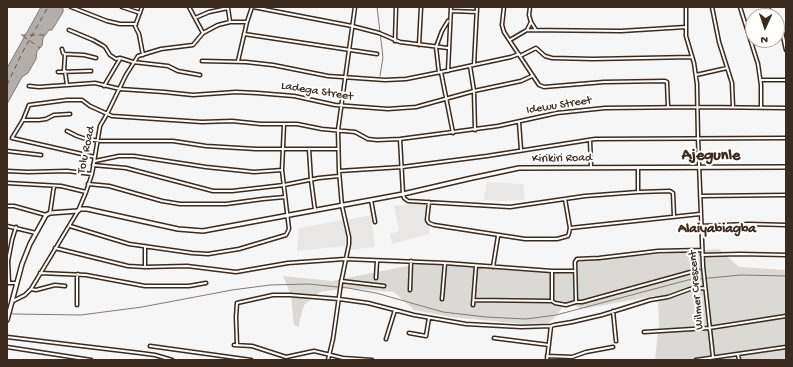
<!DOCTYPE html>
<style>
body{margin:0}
#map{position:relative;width:793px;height:367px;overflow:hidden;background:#f7f6f6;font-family:"Gochi Hand",sans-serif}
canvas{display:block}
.frame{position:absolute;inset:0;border:8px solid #3b2a1e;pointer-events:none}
.north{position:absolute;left:745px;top:8px;width:40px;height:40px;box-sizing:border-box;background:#fff;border:1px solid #b1aaa5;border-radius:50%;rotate:183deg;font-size:11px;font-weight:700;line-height:16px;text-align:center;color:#3b2a1e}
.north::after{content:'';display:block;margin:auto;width:14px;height:18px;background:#3b2a1e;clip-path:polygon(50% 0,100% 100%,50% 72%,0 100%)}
</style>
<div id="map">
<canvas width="793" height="367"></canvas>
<div class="frame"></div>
<div class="north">N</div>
</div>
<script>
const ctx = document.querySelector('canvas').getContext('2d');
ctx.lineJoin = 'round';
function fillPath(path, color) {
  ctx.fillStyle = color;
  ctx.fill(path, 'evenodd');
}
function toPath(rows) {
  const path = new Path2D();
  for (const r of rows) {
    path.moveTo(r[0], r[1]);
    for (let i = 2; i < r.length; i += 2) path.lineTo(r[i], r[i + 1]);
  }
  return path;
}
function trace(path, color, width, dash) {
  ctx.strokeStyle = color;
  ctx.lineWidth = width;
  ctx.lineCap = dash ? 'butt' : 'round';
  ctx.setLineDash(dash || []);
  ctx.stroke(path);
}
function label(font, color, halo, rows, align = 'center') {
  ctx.font = font + ' "Gochi Hand",sans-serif';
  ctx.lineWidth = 4;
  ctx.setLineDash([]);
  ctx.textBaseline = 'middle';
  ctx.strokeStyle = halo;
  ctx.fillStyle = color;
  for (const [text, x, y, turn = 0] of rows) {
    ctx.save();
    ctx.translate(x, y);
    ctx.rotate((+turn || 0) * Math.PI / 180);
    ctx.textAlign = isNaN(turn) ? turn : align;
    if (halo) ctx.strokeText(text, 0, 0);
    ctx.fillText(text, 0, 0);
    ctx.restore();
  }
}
fillPath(toPath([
 [487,182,523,184,525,200,500,201,484,200],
 [425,202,426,221,430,226,429,234,392,244,390,234,399,231,394,206],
 [371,215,375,247,349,250,350,233,347,220],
 [343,220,346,234,345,246,297,251,299,228]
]), '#e9e7e6');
fillPath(toPath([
 [719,249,739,267,786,270,786,360,655,360,659,322,658,299,654,296,582,309,573,305,563,307,553,319,548,323,524,324,450,317,414,310,394,292,347,288,320,292,304,305,299,323,299,327,294,325,291,295,283,276,332,281,422,263,517,268,574,270,574,261]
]), '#dbd9d6');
const water = toPath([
 [41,7,63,7,63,12,52,30,49,30,43,38,42,46,37,51,36,59,28,73,22,77,7,104,7,68,41,7]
]);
fillPath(water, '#b4aeaa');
trace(water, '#847972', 1);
trace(toPath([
 [377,7,383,57,380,76],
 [7,313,14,314,81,315,142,307,232,290,270,285,308,284,348,288,376,293,443,312,486,317,526,319,556,315,688,280,741,275,786,276]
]), '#847972', 1);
trace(toPath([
 [21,35,45,35],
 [23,36,40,48],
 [7,85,22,53,48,7]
]), '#65584f', 1, [5, 4]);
const street = toPath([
 [71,7,107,21,120,24,136,24],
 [122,7,140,13],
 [142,7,135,26,139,34,143,55],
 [189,7,203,33],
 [253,7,352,26,379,33,400,42,448,48],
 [504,7,502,25,504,32,539,85,544,87,604,82,665,81,667,82,668,107],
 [686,7,686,36,694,63,697,84,698,138,703,266,713,357],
 [712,7,719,42,732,83,733,107],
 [740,7,758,64,761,85,761,107],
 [767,7,774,16],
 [228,8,230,22],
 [451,11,477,12],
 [195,18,209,12,228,8],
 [777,21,782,32,786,50],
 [531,22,536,30],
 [69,30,93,40,102,45,105,47,110,55,116,59,120,58,133,62,168,66,178,71,200,75],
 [527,30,531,22,529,15,530,7],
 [244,34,377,54],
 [510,40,527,30,621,31,686,27],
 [395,41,396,7],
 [419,45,421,7],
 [62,49,63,53,65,54,64,71],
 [65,54,84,55,96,58],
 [520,56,536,48,545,56,552,58,593,59,692,57],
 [202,61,246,62,273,65,328,76,385,80,406,79,441,72,511,57,519,54],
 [238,61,247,22,252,7],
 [474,65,477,7],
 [470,66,474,91,475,130],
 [65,71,67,85],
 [448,71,451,7],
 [58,72,91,71],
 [441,72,453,133],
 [439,73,436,47,442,31,448,21],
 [696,75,727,68],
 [761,80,786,80],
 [29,86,39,87,95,83,120,89,164,92,193,95,236,92,257,93,294,96,335,105,388,109,416,107,474,91,521,81,532,76],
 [104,86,120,59],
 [23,120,39,120,46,119,54,115,70,114],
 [519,122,521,150],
 [67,131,77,136,86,139,101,141,173,141,206,146,256,149,338,149],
 [400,139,403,194,404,198,408,201,510,207,585,196,638,192,670,191,673,193,674,216],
 [590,140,591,167],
 [309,149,311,180,315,210],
 [7,151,41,155],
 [95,157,12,138,23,120,29,105,67,100,82,100,90,106,112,116,202,122,232,121,261,124,297,124,322,129,355,132,368,139,377,140,400,139,498,126,557,113,605,108,698,107,786,108],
 [95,161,119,156,134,156,206,167,254,172,282,170],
 [93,165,126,168,213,191,232,191,284,185,319,178,339,176],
 [638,168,638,192],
 [7,171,28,172,67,171,92,174],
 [339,171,402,167,487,156,595,139,786,138],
 [7,183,61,186,86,192],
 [88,184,109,186,162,201,180,204,226,204,263,199,285,197],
 [700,196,786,195],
 [371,200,375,222],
 [429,202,427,220,429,223,434,225,525,239,557,239,568,236,569,233,570,228,565,199],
 [7,206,14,206,46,215],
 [50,213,54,186],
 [7,226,36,233],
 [70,226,129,244,192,253,208,254,239,249,286,235,289,229,282,170,284,124],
 [701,226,749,224,786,225],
 [570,228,700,214],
 [55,248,128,266,145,267,187,266,236,272,288,263,345,259,445,263,552,271,575,271],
 [702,255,740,254,786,255],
 [145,267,145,246],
 [493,267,498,236],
 [552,271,552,301,555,303,566,305,576,302,582,302,698,270],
 [40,273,86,275,145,286,189,286,206,283],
 [376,278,377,261],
 [341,281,384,286],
 [7,283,17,283],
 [9,283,8,261,12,240,16,227],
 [31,289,36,290,55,285,65,286],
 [410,290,411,261],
 [442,299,445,263],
 [474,300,552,301],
 [13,301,25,295,31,289,78,211,86,192,92,174,100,126,107,114,126,75,138,56,161,49,193,45,203,33,218,25,230,22,247,22],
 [576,302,575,262,577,259,599,258,658,251,702,250],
 [77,305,77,277,78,274],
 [473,305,476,266],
 [613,311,616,341],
 [644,332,709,328,786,316],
 [409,333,426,336,429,318],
 [7,337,140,353,155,355,172,360],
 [494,338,549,345],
 [386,339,395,310],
 [234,345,252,346,286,357,314,351,343,358,372,360],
 [237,345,236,317,237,303,273,295,290,295,339,299,368,303,414,315,466,324,521,327,551,326,554,325,572,322,602,315,650,300,668,297,690,289,705,288],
 [150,346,251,360],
 [7,347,91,360],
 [738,354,739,360],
 [547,356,572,357,586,352,613,347],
 [328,360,333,339,341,283,349,244,349,237,342,206,339,171,338,130,355,7],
 [547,360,551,326],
 [696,360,786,347]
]);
const secondary = toPath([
 [7,320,22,264,30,244,46,215,50,213,78,211,80,209,87,209,178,229,203,231,403,194,472,178,519,168,786,167]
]);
trace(street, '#3b2a1e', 5);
trace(secondary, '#3b2a1e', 6);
trace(street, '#fff', 2);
trace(secondary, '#fff', 3);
label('12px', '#3b2a1e', '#fff', [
 ["Ladega Street",317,92,9],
 ["Idewu Street",559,106,-9],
 ["Tolu Road",87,150,-78],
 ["Kirikiri Road",562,159,-1],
 ["Wilmer Crescent",697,290,-95]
]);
label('bold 14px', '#3b2a1e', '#fff', [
 ["Alaiyabiagba",717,230]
]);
label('bold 16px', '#3b2a1e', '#fff', [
 ["Ajegunle",711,157]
]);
</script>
